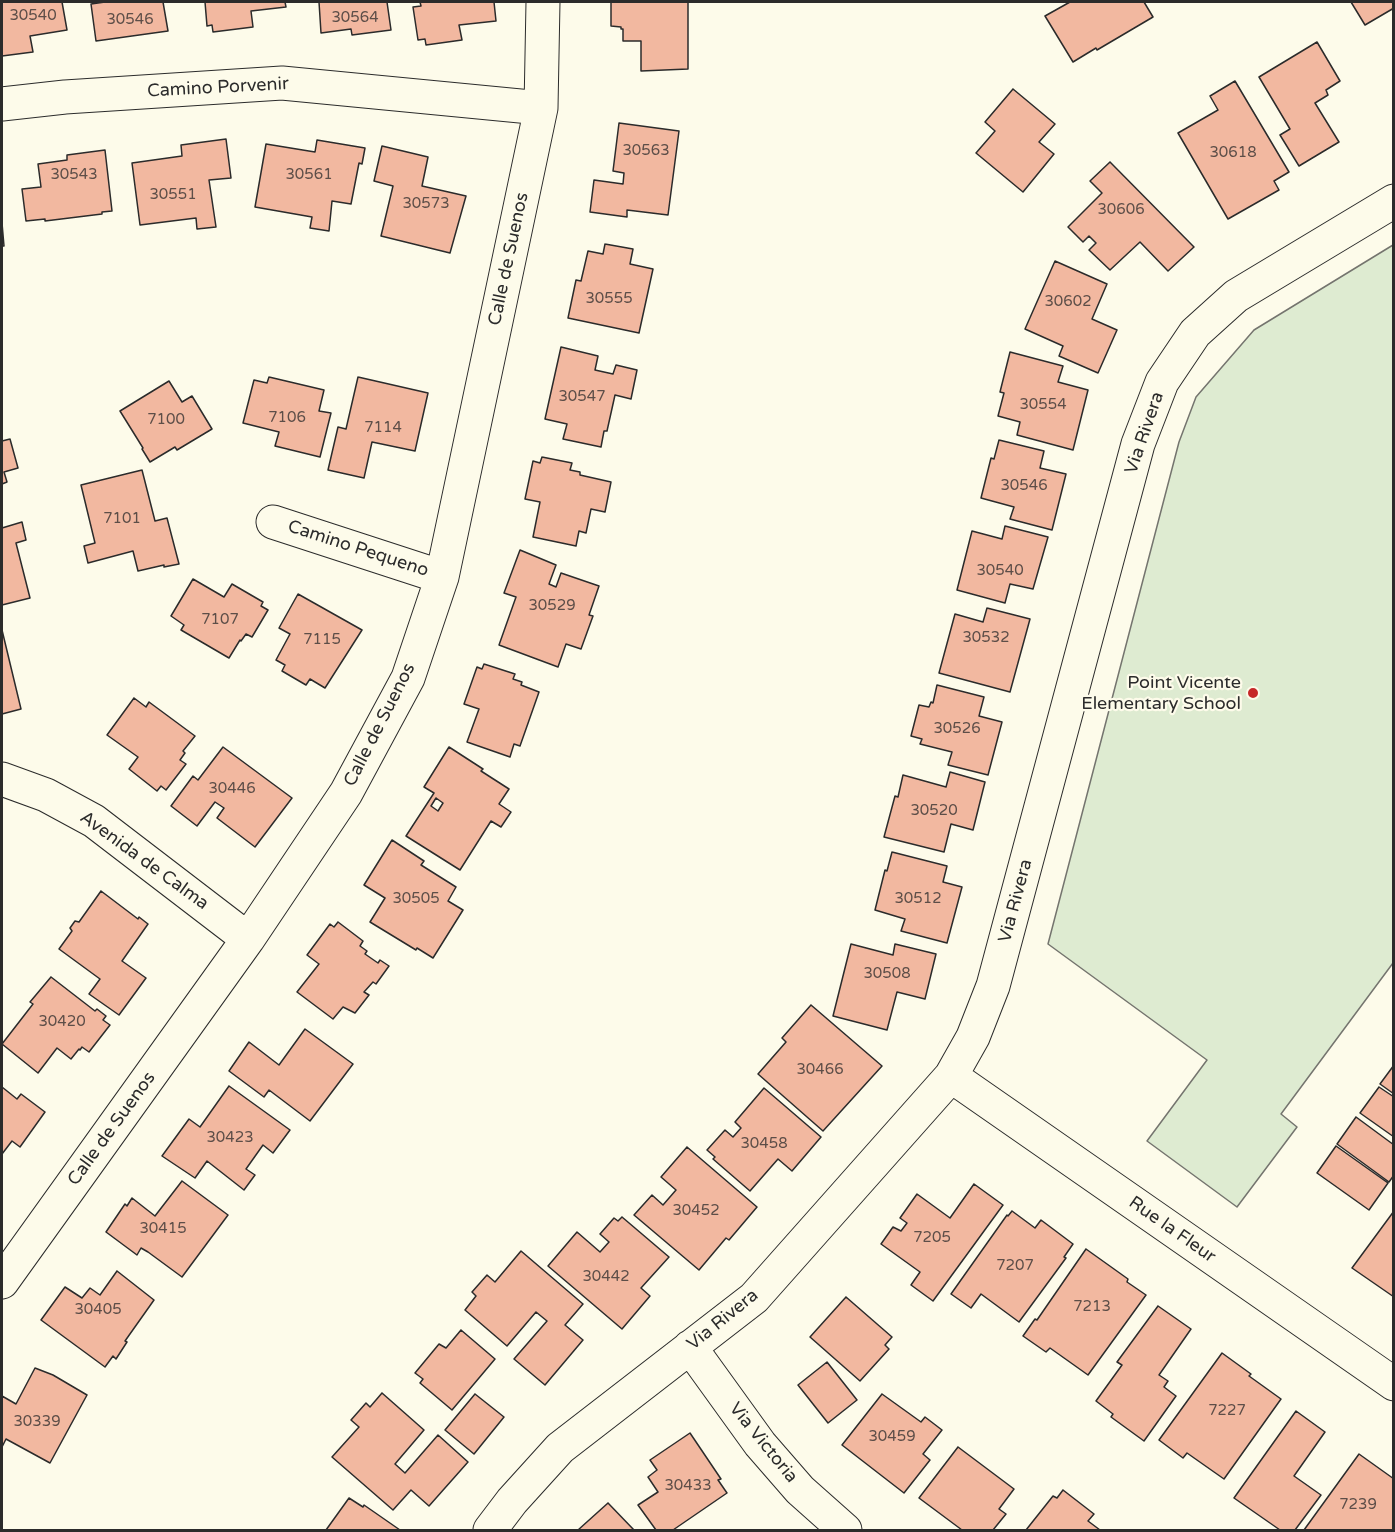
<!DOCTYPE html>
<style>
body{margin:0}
#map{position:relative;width:1395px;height:1532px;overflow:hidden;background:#fdfbea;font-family:"Varela Round",sans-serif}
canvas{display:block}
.frame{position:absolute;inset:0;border:3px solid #2b2b2b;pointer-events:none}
</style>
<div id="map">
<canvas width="1395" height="1532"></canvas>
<div class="frame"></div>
</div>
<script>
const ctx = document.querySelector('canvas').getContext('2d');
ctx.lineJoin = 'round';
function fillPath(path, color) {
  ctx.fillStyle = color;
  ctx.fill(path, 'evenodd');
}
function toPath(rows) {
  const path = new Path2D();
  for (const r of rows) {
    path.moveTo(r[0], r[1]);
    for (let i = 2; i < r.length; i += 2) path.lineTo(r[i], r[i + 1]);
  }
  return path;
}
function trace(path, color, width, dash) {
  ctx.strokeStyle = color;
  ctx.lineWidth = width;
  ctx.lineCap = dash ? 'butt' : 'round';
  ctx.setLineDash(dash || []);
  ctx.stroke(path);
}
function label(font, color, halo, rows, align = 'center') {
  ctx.font = font + ' "Varela Round",sans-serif';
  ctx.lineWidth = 4.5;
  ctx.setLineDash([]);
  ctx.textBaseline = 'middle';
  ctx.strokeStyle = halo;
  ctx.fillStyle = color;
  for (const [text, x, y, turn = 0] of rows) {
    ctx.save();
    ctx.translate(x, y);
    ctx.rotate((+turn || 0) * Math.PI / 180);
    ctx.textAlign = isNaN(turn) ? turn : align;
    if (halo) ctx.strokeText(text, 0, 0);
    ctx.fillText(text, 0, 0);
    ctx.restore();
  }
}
const green = toPath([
 [1393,245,1393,963,1281,1114,1297,1127,1237,1207,1147,1141,1207,1060,1048,944,1179,442,1196,397,1254,330,1393,245]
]);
fillPath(green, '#deebd1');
trace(green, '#74746e', 1.5);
const building = toPath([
 [2,2,62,2,67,30,30,36,33,52,2,56,2,2],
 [105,2,163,2,168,31,96,41,91,4,105,2],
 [205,2,285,2,286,7,251,11,253,27,213,32,212,25,207,26,205,2],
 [319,2,387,2,391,30,352,35,351,29,321,33,319,2],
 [420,2,494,2,496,21,459,25,462,40,426,45,425,39,418,40,413,7,421,6,420,2],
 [611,2,688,2,688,69,641,71,641,41,623,41,623,29,621,29,621,27,611,26,611,2],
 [1070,2,1144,2,1153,17,1097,50,1096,48,1073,62,1045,16,1070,2],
 [1351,2,1394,2,1394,8,1365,25,1351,2],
 [1317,42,1340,81,1326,90,1328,95,1315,103,1339,142,1299,166,1280,135,1290,129,1259,77,1317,42],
 [1235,81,1289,172,1274,181,1279,190,1228,219,1178,133,1218,110,1210,96,1235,81],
 [1013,89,1055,124,1039,142,1054,154,1023,192,976,153,995,131,985,122,1013,89],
 [619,123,679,131,668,215,627,210,627,217,590,212,594,180,623,184,624,173,613,171,619,123],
 [226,139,231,178,209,180,216,227,197,229,196,218,140,225,132,163,182,156,181,145,226,139],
 [317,140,365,148,362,164,359,163,351,204,332,201,329,231,310,228,312,217,255,207,266,144,315,152,317,140],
 [382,146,428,157,422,186,466,196,450,253,381,236,393,186,374,181,382,146],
 [105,150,112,211,102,212,102,214,45,221,45,219,26,221,22,189,41,187,38,164,67,160,67,155,105,150],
 [1110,162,1194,247,1168,271,1140,242,1110,270,1089,250,1096,243,1089,236,1083,242,1068,227,1102,193,1090,181,1110,162],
 [2,223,4,246,2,246,2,223],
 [605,244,633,249,630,264,653,269,639,333,568,318,576,280,581,281,588,251,603,254,605,244],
 [1055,261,1107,284,1092,319,1117,330,1098,373,1059,356,1063,346,1025,329,1055,261],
 [561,347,598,356,595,370,613,374,616,365,637,370,631,399,615,395,607,431,604,431,601,447,563,439,567,424,545,419,561,347],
 [1010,352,1063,366,1058,382,1088,390,1073,450,1017,435,1020,422,998,416,1004,393,1000,392,1010,352],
 [269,377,324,390,319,411,331,413,320,457,275,446,279,432,243,423,254,380,267,383,269,377],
 [358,377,428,393,415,451,372,442,364,478,328,470,338,427,346,429,358,377],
 [169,381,182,402,192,396,212,429,177,450,175,447,150,462,142,449,143,448,120,411,169,381],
 [10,439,18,468,4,472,7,482,2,484,2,441,10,439],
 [999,440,1044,451,1040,468,1066,474,1052,530,1010,519,1014,507,981,498,991,458,994,459,999,440],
 [542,457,572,463,570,470,580,472,580,475,611,482,605,512,591,509,586,533,579,531,576,546,533,537,540,502,525,499,533,461,540,463,542,457],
 [142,470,155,521,167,518,179,564,164,567,164,565,138,571,133,551,88,563,84,546,95,543,81,485,142,470],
 [22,522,26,540,16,543,30,598,2,605,2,528,22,522],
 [1005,526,1048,537,1033,589,1010,584,1005,603,957,590,972,531,1002,539,1005,526],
 [520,550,556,565,549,584,556,587,561,573,599,586,589,615,593,616,581,649,566,644,558,667,499,645,516,597,504,593,520,550],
 [193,579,224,597,232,584,263,602,261,606,268,610,252,637,246,634,241,641,240,640,229,658,181,630,184,625,171,616,193,579],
 [298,594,362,630,325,688,310,679,306,685,282,671,285,665,276,660,290,634,279,628,298,594],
 [987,608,1030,619,1010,692,939,673,955,614,983,622,987,608],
 [2,630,21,709,2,714,2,630],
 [484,664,515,674,513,679,522,682,521,685,539,692,520,746,514,744,510,757,467,742,479,709,464,704,477,667,482,669,484,664],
 [937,685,984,697,979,716,1002,722,988,775,948,765,952,752,920,744,922,739,911,736,919,705,929,707,931,702,933,703,937,685],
 [134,698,146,707,149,702,195,736,183,751,185,753,180,760,186,764,166,790,161,786,157,791,129,769,138,757,107,735,134,698],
 [223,747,292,798,255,847,217,818,224,808,215,802,197,826,171,806,193,776,198,780,223,747],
 [449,747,483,769,481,771,509,789,499,804,511,812,501,827,491,821,460,870,406,836,434,793,424,787,449,747],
 [436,798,443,803,438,811,431,806,436,798],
 [950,772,985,782,973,830,951,824,944,852,884,837,895,796,898,797,903,775,946,787,950,772],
 [392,840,424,861,421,865,456,887,448,901,463,910,433,958,417,948,416,950,370,922,385,898,364,885,392,840],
 [892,852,947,866,943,882,962,887,947,943,901,931,905,919,875,910,885,870,887,871,892,852],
 [101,891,138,919,139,917,148,924,122,961,146,978,119,1015,89,994,100,979,59,949,72,931,70,928,75,921,79,922,101,891],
 [338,922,363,941,360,946,367,951,365,954,378,963,380,960,389,966,376,984,373,982,364,992,369,995,355,1013,343,1007,333,1019,297,992,319,964,307,955,330,924,334,927,338,922],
 [851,944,893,955,895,944,936,954,925,999,897,992,887,1030,833,1016,851,944],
 [51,977,95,1011,97,1009,106,1016,103,1020,110,1025,89,1052,82,1047,80,1050,79,1049,71,1059,57,1048,38,1073,2,1044,33,1004,30,1002,51,977],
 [811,1005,882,1066,823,1131,758,1074,786,1042,782,1038,811,1005],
 [305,1029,353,1064,310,1121,269,1090,264,1097,229,1071,249,1042,279,1065,305,1029],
 [1394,1065,1394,1094,1380,1084,1394,1065],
 [229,1086,290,1130,273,1153,263,1145,246,1169,255,1175,244,1190,207,1161,195,1178,162,1156,189,1119,200,1127,229,1086],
 [2,1087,17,1099,21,1094,45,1112,20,1147,12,1141,2,1154,2,1087],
 [1379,1087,1394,1097,1394,1137,1360,1113,1379,1087],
 [764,1088,821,1137,792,1171,778,1159,750,1191,713,1159,715,1157,707,1150,725,1130,733,1137,741,1128,735,1122,764,1088],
 [1356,1117,1394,1145,1394,1175,1389,1182,1337,1144,1356,1117],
 [1336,1146,1388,1183,1369,1210,1317,1173,1336,1146],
 [687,1147,757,1207,729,1240,726,1238,699,1270,634,1215,652,1195,663,1205,676,1190,661,1177,687,1147],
 [182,1181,228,1215,182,1277,148,1252,141,1248,137,1255,106,1232,125,1204,127,1206,132,1198,155,1216,182,1181],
 [974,1184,1003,1205,933,1301,911,1285,920,1272,881,1244,893,1227,901,1231,907,1223,900,1218,917,1194,950,1218,974,1184],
 [1012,1211,1035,1228,1041,1220,1073,1244,1064,1257,1066,1258,1019,1322,981,1294,971,1308,951,1294,1007,1215,1008,1216,1012,1211],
 [1394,1211,1394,1297,1352,1268,1394,1211],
 [622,1217,669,1257,641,1288,650,1296,622,1329,548,1266,577,1232,600,1252,609,1242,600,1234,614,1218,618,1221,622,1217],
 [1086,1249,1128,1279,1127,1282,1146,1295,1088,1375,1050,1348,1046,1352,1023,1336,1035,1319,1037,1320,1086,1249],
 [521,1251,583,1304,565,1325,583,1340,545,1385,514,1359,547,1321,536,1312,507,1346,465,1310,476,1296,472,1292,487,1275,495,1282,521,1251],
 [117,1271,154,1300,125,1341,127,1342,116,1359,113,1356,105,1367,41,1320,65,1287,82,1298,90,1288,100,1295,117,1271],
 [846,1297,892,1337,885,1345,889,1349,860,1381,810,1337,846,1297],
 [1158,1306,1191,1329,1159,1375,1168,1381,1164,1387,1176,1396,1144,1441,1111,1417,1113,1414,1096,1401,1122,1365,1117,1362,1158,1306],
 [461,1330,495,1359,452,1410,420,1383,423,1379,415,1373,439,1344,446,1348,461,1330],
 [1222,1353,1251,1374,1249,1376,1281,1399,1224,1479,1187,1453,1183,1458,1159,1440,1222,1353],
 [827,1362,857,1400,828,1423,798,1385,827,1362],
 [35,1368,53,1375,87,1395,50,1463,6,1439,2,1447,2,1396,16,1404,35,1368],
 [382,1393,424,1430,395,1464,405,1473,438,1435,468,1462,429,1506,411,1490,393,1510,332,1457,359,1427,351,1420,366,1403,370,1407,382,1393],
 [475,1394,504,1417,474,1454,445,1430,475,1394],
 [882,1394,921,1422,925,1417,942,1430,923,1454,930,1460,904,1493,842,1445,882,1394],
 [1296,1411,1325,1432,1294,1476,1321,1495,1295,1530,1280,1530,1234,1498,1296,1411],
 [690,1433,721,1479,718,1480,727,1493,673,1530,656,1530,638,1505,658,1492,648,1477,657,1470,650,1460,690,1433],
 [958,1447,1014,1489,999,1509,1006,1514,993,1530,962,1530,919,1498,958,1447],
 [1359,1454,1394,1479,1394,1530,1304,1530,1359,1454],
 [1063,1490,1094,1514,1088,1521,1100,1530,1026,1530,1053,1496,1057,1498,1063,1490],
 [349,1498,363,1507,364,1505,400,1530,326,1530,349,1498],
 [608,1503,634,1530,578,1530,608,1503]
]);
fillPath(building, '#f2b8a0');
trace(building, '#2b2b2b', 1.5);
const minor = toPath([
 [2,104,65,97,282,83,541,108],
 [273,522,442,577],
 [2,779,46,795,94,821,248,939],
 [951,1076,1394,1384],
 [2,1282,248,939,346,793,408,678,442,577,541,108,543,2],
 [690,1347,760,1444,800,1490,845,1530],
 [490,1530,512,1501,560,1448,754,1298,951,1076,973,1037,993,986,1138,444,1162,382,1195,333,1236,296,1394,201]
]);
trace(minor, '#2b2b2b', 35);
trace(minor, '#fdfbea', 33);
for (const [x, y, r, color] of [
 [1253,693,6,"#c62828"]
]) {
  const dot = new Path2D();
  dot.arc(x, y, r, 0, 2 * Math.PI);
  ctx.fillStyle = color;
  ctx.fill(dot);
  trace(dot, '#fdfbea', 2);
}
label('15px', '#5d4e48', null, [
 ["30540",33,16],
 ["30564",355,18],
 ["30546",130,20],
 ["30563",646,151],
 ["30618",1233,153],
 ["30543",74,175],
 ["30561",309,175],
 ["30551",173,195],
 ["30573",426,204],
 ["30606",1121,210],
 ["30555",609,299],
 ["30602",1068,302],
 ["30547",582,397],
 ["30554",1043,405],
 ["7106",287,418],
 ["7100",166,420],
 ["7114",383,428],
 ["30546",1024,486],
 ["7101",122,519],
 ["30540",1000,571],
 ["30529",552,606],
 ["7107",220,620],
 ["30532",986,638],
 ["7115",322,640],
 ["30526",957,729],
 ["30446",232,789],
 ["30520",934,811],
 ["30505",416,899],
 ["30512",918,899],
 ["30508",887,974],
 ["30420",62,1022],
 ["30466",820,1070],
 ["30423",230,1138],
 ["30458",764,1144],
 ["30452",696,1211],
 ["30415",163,1229],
 ["7205",932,1238],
 ["7207",1015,1266],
 ["30442",606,1277],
 ["7213",1092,1307],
 ["30405",98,1310],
 ["7227",1227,1411],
 ["30339",37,1422],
 ["30459",892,1437],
 ["30433",688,1486],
 ["7239",1358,1505]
]);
label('18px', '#2b2b2b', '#fdfbea', [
 ["Camino Porvenir",218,88,-3],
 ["Calle de Suenos",509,259,-78],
 ["Via Rivera",1145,433,-71],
 ["Camino Pequeno",358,549,18],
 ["Calle de Suenos",380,725,-63],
 ["Avenida de Calma",144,861,36],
 ["Via Rivera",1016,901,-75],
 ["Calle de Suenos",112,1129,-54],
 ["Rue la Fleur",1172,1230,35],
 ["Via Rivera",723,1320,-39],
 ["Via Victoria",763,1443,51]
]);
label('18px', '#2b2b2b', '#fdfbea', [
 ["Point Vicente",1241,683],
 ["Elementary School",1241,704]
], 'right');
</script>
